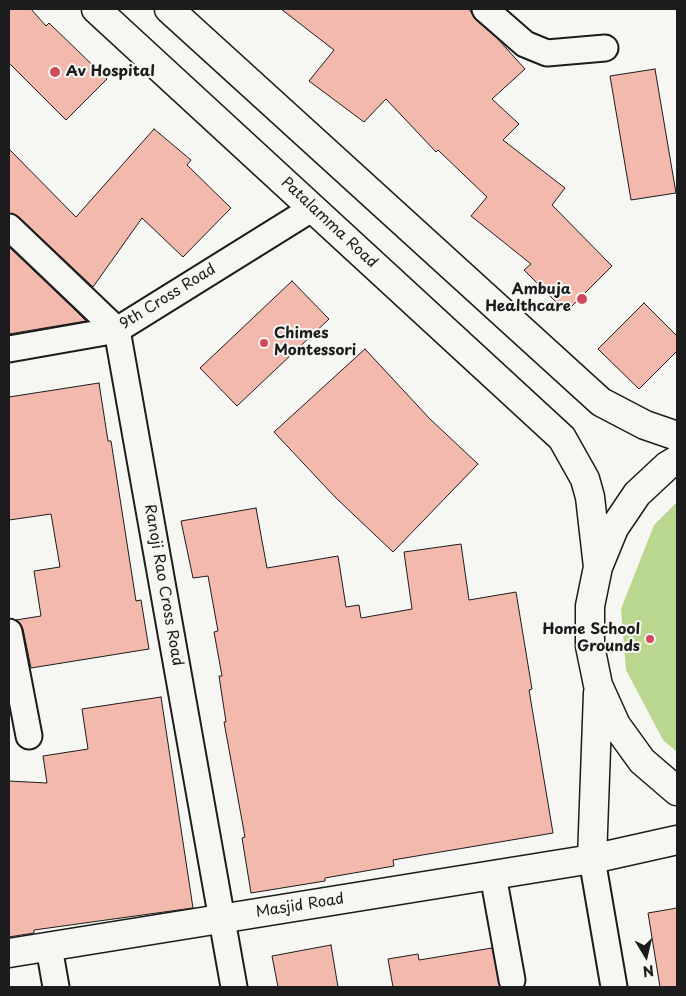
<!DOCTYPE html>
<style>
body{margin:0}
#map{position:relative;width:686px;height:996px;overflow:hidden;background:#f6f6f2;font-family:"Playpen Sans",sans-serif}
canvas{display:block}
.frame{position:absolute;inset:0;border:10px solid #1c1c1c;pointer-events:none}
.north{position:absolute;left:621px;top:931px;width:50px;height:50px;-webkit-text-stroke:4px #f6f6f2;paint-order:stroke;rotate:171deg;font-size:14px;font-weight:700;line-height:20px;text-align:center;color:#1c1c1c}
.north::after{content:'';display:block;margin:auto;width:18px;height:22px;background:#1c1c1c;clip-path:polygon(50% 0,100% 100%,50% 72%,0 100%)}
</style>
<div id="map">
<canvas width="686" height="996"></canvas>
<div class="frame"></div>
<div class="north">N</div>
</div>
<script>
const ctx = document.querySelector('canvas').getContext('2d');
ctx.lineJoin = 'round';
function fillPath(path, color) {
  ctx.fillStyle = color;
  ctx.fill(path, 'evenodd');
}
function toPath(rows) {
  const path = new Path2D();
  for (const r of rows) {
    path.moveTo(r[0], r[1]);
    for (let i = 2; i < r.length; i += 2) path.lineTo(r[i], r[i + 1]);
  }
  return path;
}
function trace(path, color, width, dash) {
  ctx.strokeStyle = color;
  ctx.lineWidth = width;
  ctx.lineCap = dash ? 'butt' : 'round';
  ctx.setLineDash(dash || []);
  ctx.stroke(path);
}
function label(font, color, halo, rows, align = 'center') {
  ctx.font = font + ' "Playpen Sans",sans-serif';
  ctx.lineWidth = 4;
  ctx.setLineDash([]);
  ctx.textBaseline = 'middle';
  ctx.strokeStyle = halo;
  ctx.fillStyle = color;
  for (const [text, x, y, turn = 0] of rows) {
    ctx.save();
    ctx.translate(x, y);
    ctx.rotate((+turn || 0) * Math.PI / 180);
    ctx.textAlign = isNaN(turn) ? turn : align;
    if (halo) ctx.strokeText(text, 0, 0);
    ctx.fillText(text, 0, 0);
    ctx.restore();
  }
}
fillPath(toPath([
 [677,502,677,752,663,740,626,670,621,609,654,525]
]), '#bad78f');
const building = toPath([
 [9,9,31,9,46,26,49,23,107,79,66,120,9,63,9,9],
 [281,9,469,9,476,20,497,38,525,69,492,99,519,124,503,140,565,188,552,205,612,266,566,312,524,270,531,264,471,216,487,197,438,150,436,152,386,99,364,122,309,81,334,50,281,9],
 [655,69,676,193,631,200,610,76,655,69],
 [154,129,191,160,187,165,231,208,183,257,142,218,93,287,19,217,9,213,9,149,76,217,154,129],
 [9,247,76,311,86,321,9,334,9,247],
 [292,281,329,319,237,406,200,368,292,281],
 [644,303,677,336,677,351,639,389,598,349,644,303],
 [365,349,430,419,478,464,393,552,335,497,274,432,365,349],
 [99,383,108,441,111,441,136,601,141,600,149,649,31,668,23,629,20,623,16,620,41,616,34,571,60,567,51,514,9,520,9,397,99,383],
 [256,508,267,568,338,556,346,607,359,605,361,618,412,609,404,552,461,544,469,600,516,592,532,689,529,690,553,833,393,860,394,866,325,878,325,881,251,893,242,838,245,837,224,722,226,722,219,676,222,676,214,632,218,631,208,576,193,578,181,521,256,508],
 [161,697,193,908,34,930,34,933,9,937,9,781,47,783,43,756,88,749,82,709,161,697],
 [677,908,677,987,660,987,648,913,677,908],
 [331,945,338,987,278,987,272,956,331,945],
 [492,948,500,987,393,987,388,959,418,954,419,960,492,948]
]);
fillPath(building, '#f3b9ad');
trace(building, '#1c1c1c', 1);
const minor = toPath([
 [485,9,525,44,547,53,605,48],
 [9,227,117,330,234,987],
 [9,349,117,330,313,208],
 [9,632,29,736],
 [592,859,614,987],
 [493,875,512,980],
 [49,947,56,987]
]);
const secondary = toPath([
 [96,9,562,438,585,479,590,497,598,567],
 [169,9,601,402,645,425,677,436],
 [677,460,667,466,637,494,614,528,598,567,590,606,590,646,598,685,616,725,642,761,677,791],
 [592,859,598,693],
 [9,953,592,859,677,840]
]);
trace(minor, '#1c1c1c', 29);
trace(secondary, '#1c1c1c', 31);
trace(minor, '#f6f6f2', 25);
trace(secondary, '#f6f6f2', 28);
for (const [x, y, r, color] of [
 [55,72,6,"#d1495b"],
 [582,299,6,"#d1495b"],
 [264,343,5,"#d1495b"],
 [650,639,5,"#d1495b"]
]) {
  const dot = new Path2D();
  dot.arc(x, y, r, 0, 2 * Math.PI);
  ctx.fillStyle = color;
  ctx.fill(dot);
  trace(dot, '#f6f6f2', 2);
}
label('bold 15px', '#1c1c1c', '#f6f6f2', [
 ["Av Hospital",66,72],
 ["Ambuja",571,290,"right"],
 ["Healthcare",571,307,"right"],
 ["Chimes",274,334],
 ["Montessori",274,351],
 ["Home School",640,630,"right"],
 ["Grounds",640,647,"right"]
], 'left');
label('15px', '#1c1c1c', '#f6f6f2', [
 ["Patalamma Road",329,223,43],
 ["9th Cross Road",168,297,-32],
 ["Ranoji Rao Cross Road",163,585,80],
 ["Masjid Road",300,906,-9]
]);
</script>
